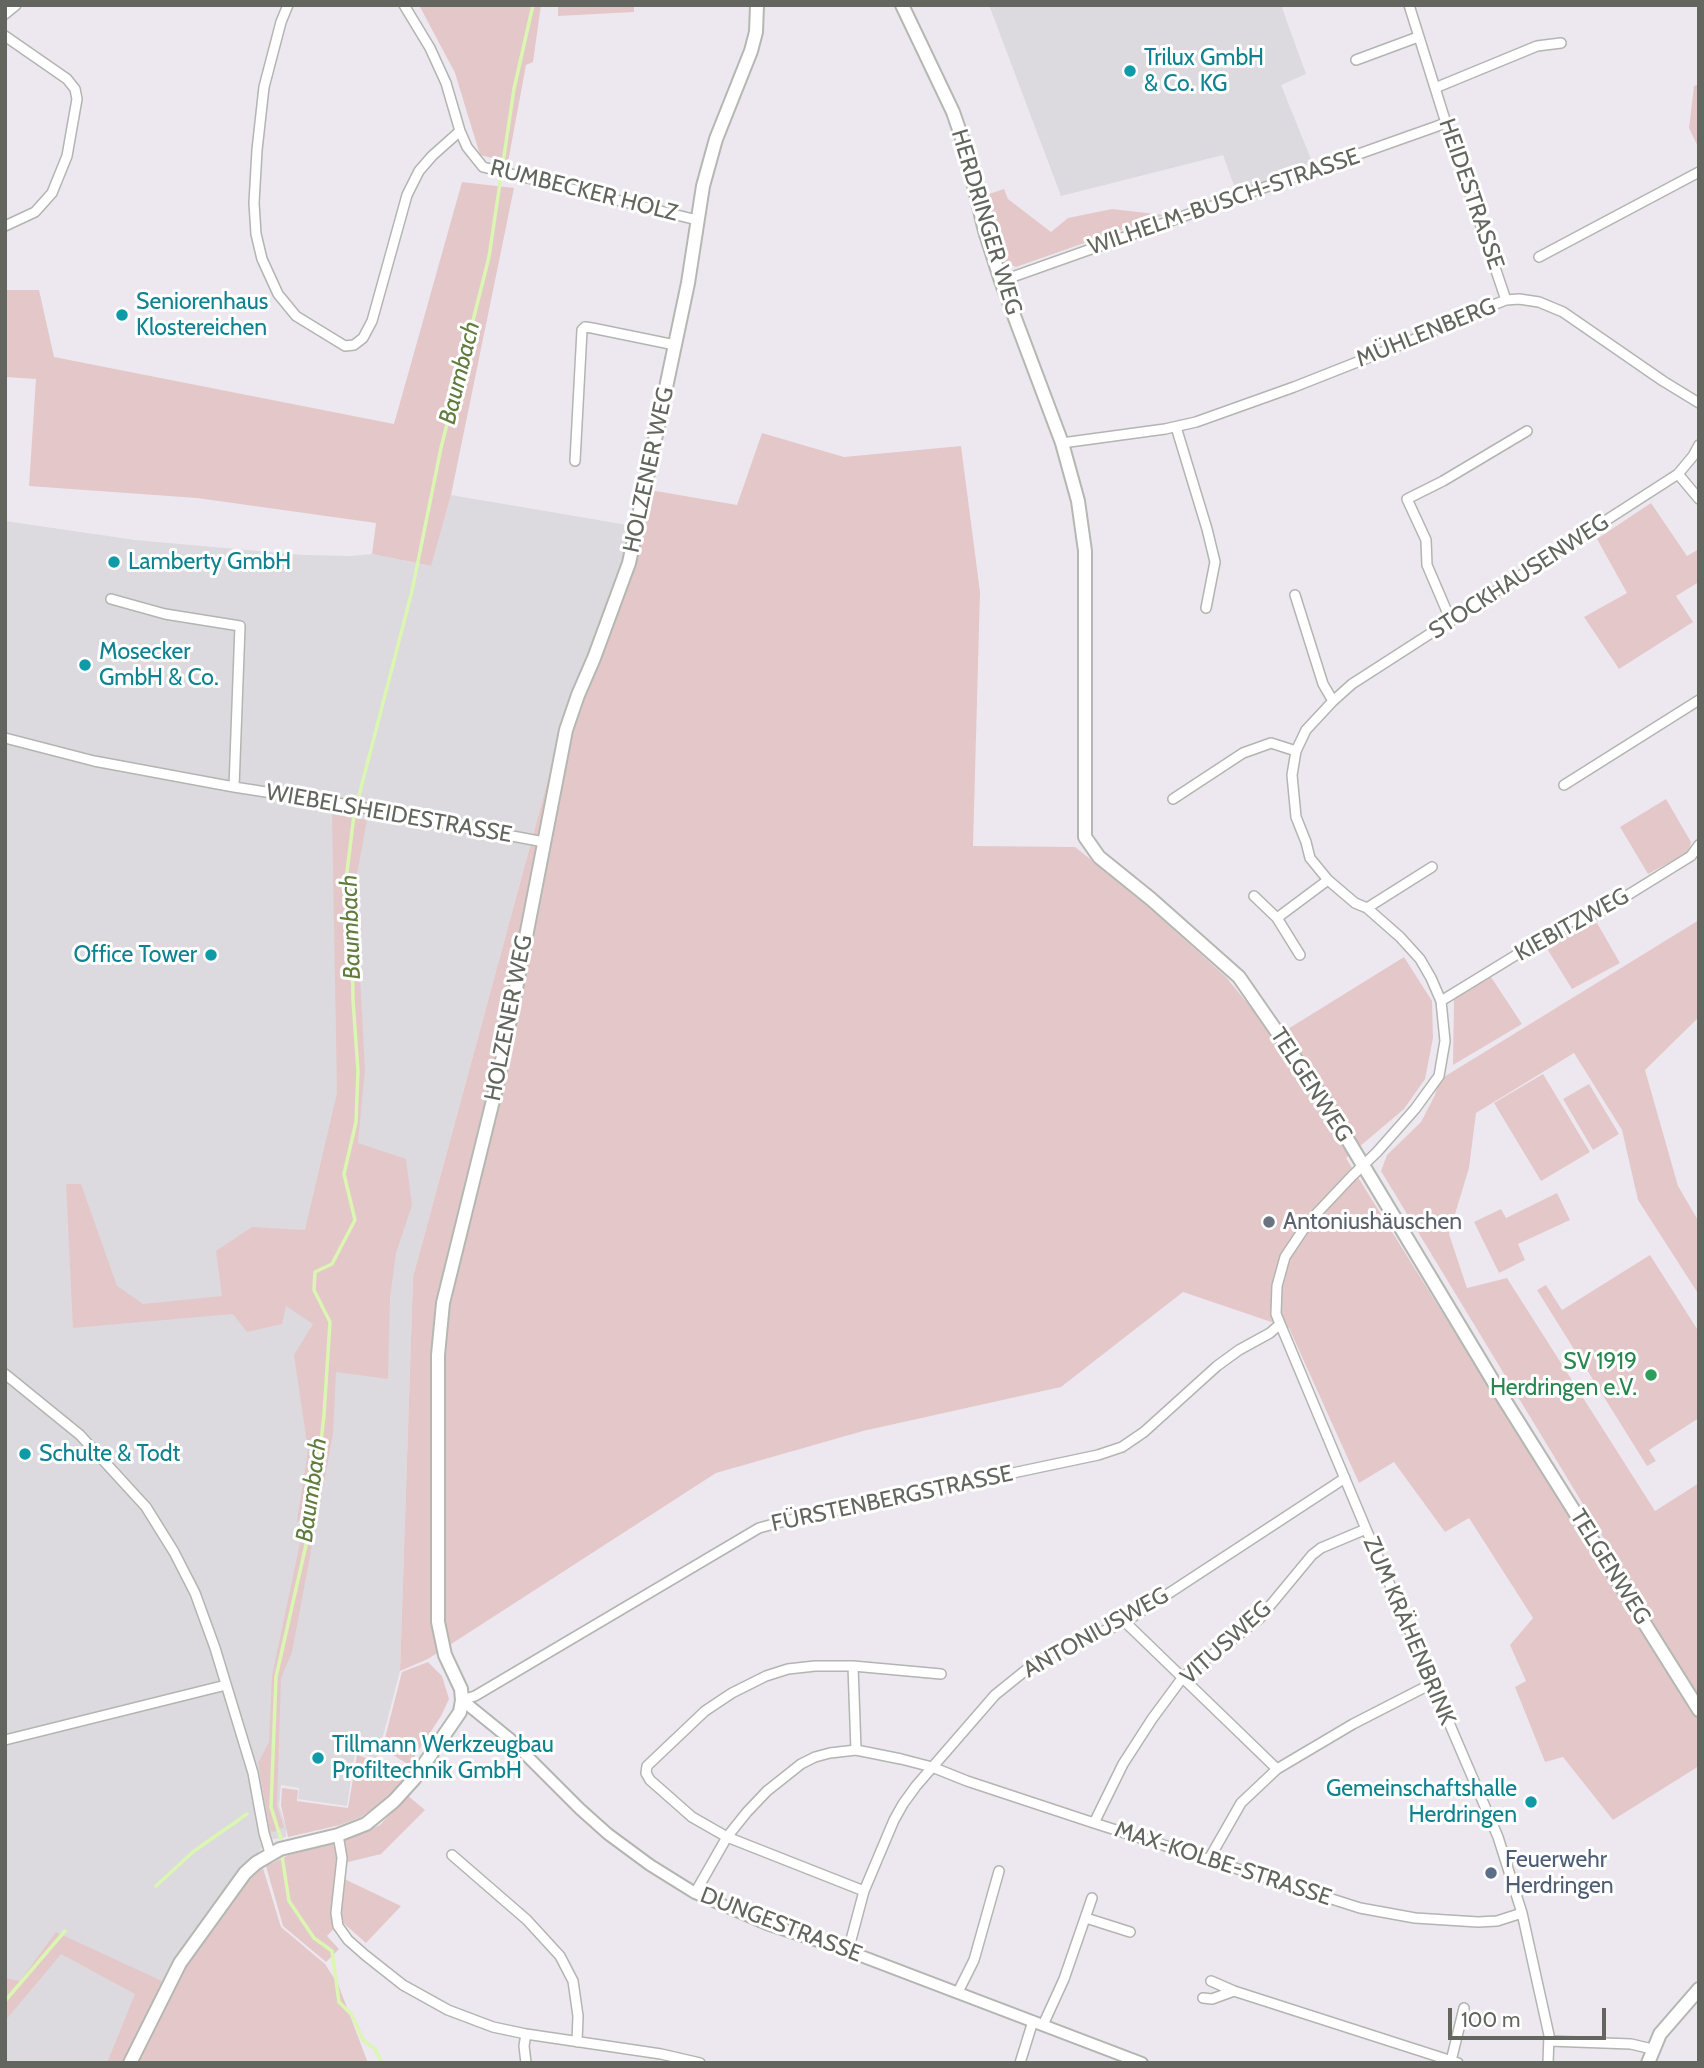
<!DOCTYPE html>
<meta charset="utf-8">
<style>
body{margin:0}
#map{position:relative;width:1704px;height:2068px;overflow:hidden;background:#ede8ef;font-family:Cabin,sans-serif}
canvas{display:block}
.frame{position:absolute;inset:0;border:7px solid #63665f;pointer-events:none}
.scale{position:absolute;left:1448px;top:2008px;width:158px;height:32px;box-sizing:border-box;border:4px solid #63665f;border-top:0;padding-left:9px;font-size:21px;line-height:24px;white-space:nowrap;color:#63665f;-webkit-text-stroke:5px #fff;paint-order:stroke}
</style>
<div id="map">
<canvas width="1704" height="2068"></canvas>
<div class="frame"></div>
<div class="scale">100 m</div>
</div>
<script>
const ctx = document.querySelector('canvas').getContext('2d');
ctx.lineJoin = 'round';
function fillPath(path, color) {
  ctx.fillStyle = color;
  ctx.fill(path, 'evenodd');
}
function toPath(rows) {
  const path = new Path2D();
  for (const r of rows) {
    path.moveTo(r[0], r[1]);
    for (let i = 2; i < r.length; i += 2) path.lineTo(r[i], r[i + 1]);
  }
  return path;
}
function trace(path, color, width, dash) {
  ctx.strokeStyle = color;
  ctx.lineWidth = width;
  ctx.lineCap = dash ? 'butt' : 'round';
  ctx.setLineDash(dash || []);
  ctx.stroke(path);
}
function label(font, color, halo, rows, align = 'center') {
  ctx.font = font + ' Cabin,sans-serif';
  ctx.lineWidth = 6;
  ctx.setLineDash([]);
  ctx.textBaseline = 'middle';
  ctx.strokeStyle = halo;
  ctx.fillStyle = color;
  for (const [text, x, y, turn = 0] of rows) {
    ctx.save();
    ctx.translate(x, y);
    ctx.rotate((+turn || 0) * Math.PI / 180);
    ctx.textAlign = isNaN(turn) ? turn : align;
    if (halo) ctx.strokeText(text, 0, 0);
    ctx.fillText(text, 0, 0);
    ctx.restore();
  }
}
fillPath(toPath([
 [989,5,1281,5,1306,74,1281,85,1315,169,1237,194,1223,155,1061,196],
 [451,495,639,527,568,706,413,1277,400,1671,377,1759,355,1752,347,1806,298,1799,299,1788,281,1785,279,1806,286,1827,286,1837,268,1840,186,1945,124,2063,5,2063,5,521,135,540,303,555,351,556,372,554,430,566]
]), '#dcdade');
fillPath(toPath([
 [419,5,541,5,533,62,526,65,508,162,480,155,455,73],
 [558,5,634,5,634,12,558,16],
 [1699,84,1699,149,1689,128,1694,86],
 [462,182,514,188,451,495,431,566,372,554,376,523,197,498,29,486,36,379,5,377,5,290,39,290,54,357,394,424],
 [1004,189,1008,199,1051,232,1068,218,1112,209,1164,215,1016,267,1001,262,986,195],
 [762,433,844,457,961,446,980,592,973,846,1075,847,1133,893,1226,977,1275,1037,1404,957,1432,1001,1433,1038,1425,1079,1404,1109,1346,1158,1615,1590,1629,1580,1381,1171,1387,1155,1421,1122,1435,1095,1439,1080,1699,920,1699,1017,1645,1070,1678,1186,1699,1222,1699,1295,1638,1200,1622,1130,1574,1053,1476,1113,1469,1168,1449,1234,1467,1288,1507,1278,1655,1511,1699,1483,1699,1766,1613,1820,1563,1757,1545,1762,1515,1687,1526,1681,1510,1645,1533,1618,1469,1518,1445,1532,1394,1462,1359,1483,1289,1328,1183,1292,1061,1387,863,1431,716,1473,428,1659,400,1671,413,1277,568,706,639,527,650,490,737,505],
 [1651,503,1687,556,1699,549,1699,582,1676,596,1693,622,1619,669,1584,617,1627,593,1597,539],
 [1666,799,1691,842,1689,852,1648,874,1620,827],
 [332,814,367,820,355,885,365,1069,358,1143,406,1159,412,1205,396,1253,390,1298,388,1379,336,1372,333,1434,292,1652,281,1678,277,1806,284,1827,274,1832,270,1831,258,1763,269,1742,272,1676,304,1524,297,1521,308,1450,294,1355,313,1324,286,1306,282,1324,247,1332,233,1314,73,1328,66,1184,81,1184,117,1286,143,1304,222,1296,216,1251,252,1227,305,1230,337,1093],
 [1597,923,1620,963,1572,989,1546,947,1572,929],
 [1491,977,1522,1024,1453,1065,1454,999],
 [1543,1074,1590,1152,1541,1181,1494,1103],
 [1589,1084,1619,1134,1593,1150,1563,1099],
 [1557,1193,1570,1220,1518,1244,1525,1260,1499,1273,1474,1222,1501,1209,1506,1218],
 [1650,1255,1699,1332,1699,1418,1649,1450,1656,1461,1647,1466,1537,1290,1546,1285,1562,1310],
 [428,1662,442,1676,449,1699,441,1716,409,1765,385,1750,385,1738,402,1672],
 [357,1755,379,1762,404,1781,387,1798,361,1817,340,1825,288,1837,281,1805,282,1788,298,1790,297,1801,348,1808],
 [407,1795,425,1810,381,1854,336,1865,336,1875,401,1906,366,1943,341,1921,327,1936,339,1949,326,1962,283,1926,266,1866,289,1855,348,1839,380,1825],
 [262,1865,281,1927,325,1964,338,1984,368,2063,137,2063,186,1966,219,1915],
 [56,1932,162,1981,122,2063,107,2063,135,1994,61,1954,5,2021,5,1978,20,1981]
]), '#e4c8c9');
trace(toPath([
 [281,1839,271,1807,276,1677,313,1514,324,1415,330,1322,314,1290,315,1272,332,1264,355,1220,344,1174,356,1122,358,1071,353,1000,352,938,346,880,354,815,412,591,441,448,489,257,514,89,533,5],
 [282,1856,289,1901,314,1938,332,1951,339,2002,352,2015,363,2040,375,2049,382,2063],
 [156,1886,194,1851,247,1814],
 [5,2001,65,1931]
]), '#dbf5b2', 3.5);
const minor = toPath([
 [288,5,281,22,264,87,257,150,254,203,256,234,262,259,278,294,296,316,345,346,354,345,363,338,372,321,407,195,419,171,432,156,460,131],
 [404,5,430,48,446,83,460,131,467,147,483,167,697,220],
 [1409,5,1446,123,1506,300],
 [5,14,16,5],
 [5,36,67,79,75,89,77,99,67,156,52,193,35,212,5,226],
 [1356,60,1418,37],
 [1435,88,1537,46,1561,43],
 [1539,257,1699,172],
 [1001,281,1446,123],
 [1176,427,1207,529,1215,562,1206,608],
 [1062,443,1165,429,1196,422,1294,387,1408,342,1480,310,1506,300,1519,299,1539,302,1563,312,1663,381,1699,403],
 [575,461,582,330,585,327,592,328,675,345],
 [1678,474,1699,499],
 [1295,595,1323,684,1333,701],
 [111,599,165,614,240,626,234,787],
 [1451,621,1427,565,1426,540,1407,499,1443,481,1527,431],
 [5,738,94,761,234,787,343,804,544,842],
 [1564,785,1699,700],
 [1173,799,1243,753,1271,743,1296,751],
 [1254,896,1277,918,1300,955],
 [1367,908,1432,867],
 [1277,918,1328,880],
 [1441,1001,1570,922,1602,911,1691,856,1699,845],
 [5,1374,80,1435,146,1507,174,1552,195,1593,215,1648,253,1773,264,1833,270,1853],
 [1125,1622,1277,1769],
 [853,1666,856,1750],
 [462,1700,475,1696,759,1528,781,1522,1098,1455,1122,1447,1144,1432,1217,1366,1239,1350,1270,1333,1279,1325],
 [5,1740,226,1685],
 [1094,1823,1123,1764,1152,1719,1183,1677,1259,1619,1312,1555,1321,1548,1366,1529],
 [338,1835,342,1858,336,1913,338,1926,348,1940,365,1955,403,1985,448,2010,493,2027,526,2034,661,2054,700,2063],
 [452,1855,527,1920,560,1956,573,1981,578,2016,577,2042],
 [1209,1859,1241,1803,1277,1769,1353,1724,1431,1684],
 [864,1891,727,1837,692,1817,650,1780,646,1773,647,1766,705,1711,732,1693,766,1676,788,1669,815,1666,853,1666,941,1674],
 [695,1893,727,1837,747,1812,767,1791,801,1764,815,1757,830,1753,856,1750,901,1759,932,1767,967,1781,1094,1823,1360,1908,1415,1918,1478,1922,1497,1921,1522,1913],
 [1086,1918,1130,1932],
 [848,1951,864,1891,894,1820,903,1804,916,1786,995,1695,1026,1670,1049,1654,1125,1622,1345,1478],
 [1211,1981,1234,1991,1458,2063],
 [958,1992,974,1960,999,1871],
 [1203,1998,1212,1999,1234,1991],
 [1043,2025,1064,1979,1092,1898],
 [526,2034,524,2046,526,2063],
 [1549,2041,1631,2044,1652,2049],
 [1451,2061,1464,2008],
 [1020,2063,1033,2021],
 [1548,2063,1549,2035,1537,1981,1522,1913,1498,1837,1366,1529,1276,1314,1277,1286,1285,1257,1303,1230,1318,1212,1352,1176,1377,1152,1415,1109,1439,1076,1445,1041,1441,1001,1431,978,1420,959,1400,937,1367,908,1355,903,1328,880,1310,858,1306,842,1296,817,1292,775,1296,751,1306,730,1333,701,1352,684,1678,474,1693,456,1699,445]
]);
const tertiary = toPath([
 [462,1700,510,1739,580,1809,608,1834,650,1865,695,1893,767,1924,848,1951,1142,2063]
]);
const secondary = toPath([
 [902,5,953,112,964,144,985,231,1001,281,1062,443,1078,501,1085,551,1085,837,1099,857,1151,899,1239,977,1322,1097,1502,1396,1699,1710],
 [130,2063,180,1963,245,1873,256,1863,280,1849,338,1835,366,1824,394,1801,414,1779,460,1712,462,1700,461,1689,445,1655,438,1622,438,1355,443,1303,499,1076,566,730,578,695,594,658,629,563,688,283,703,186,716,139,751,51,756,32,757,5],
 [1648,2063,1660,2034,1699,1989]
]);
trace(minor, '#b2b5b0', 12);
trace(tertiary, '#b2b5b0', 14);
trace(secondary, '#b5b8b2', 16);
trace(minor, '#fff', 9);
trace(tertiary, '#fff', 10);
trace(secondary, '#fff', 12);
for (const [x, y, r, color] of [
 [1130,71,7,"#0f9aa8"],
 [122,315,7,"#0f9aa8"],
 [114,562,7,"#0f9aa8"],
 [85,665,7,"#0f9aa8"],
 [211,955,7,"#0f9aa8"],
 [1269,1222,7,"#6b7280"],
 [1651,1375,7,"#2e9e5b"],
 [25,1454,7,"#0f9aa8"],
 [318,1758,7,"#0f9aa8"],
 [1531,1802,7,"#0f9aa8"],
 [1491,1873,7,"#5c6f8a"]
]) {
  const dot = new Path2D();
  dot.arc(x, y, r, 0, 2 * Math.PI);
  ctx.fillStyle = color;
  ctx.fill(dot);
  trace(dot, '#fff', 2.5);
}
label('23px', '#0d838f', '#fff', [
 ["Trilux GmbH",1144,58],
 ["& Co. KG",1144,84],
 ["Seniorenhaus",136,302],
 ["Klostereichen",136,328],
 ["Lamberty GmbH",128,562],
 ["Mosecker",99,652],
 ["GmbH & Co.",99,678],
 ["Office Tower",197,955,"right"],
 ["Schulte & Todt",39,1454],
 ["Tillmann Werkzeugbau",332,1745],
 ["Profiltechnik GmbH",332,1771],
 ["Gemeinschaftshalle",1517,1789,"right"],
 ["Herdringen",1517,1815,"right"]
], 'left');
label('23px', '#63665f', '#fff', [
 ["RUMBECKER HOLZ",584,191,14],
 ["HEIDESTRASSE",1471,194,71],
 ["WILHELM-BUSCH-STRASSE",1224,202,-19],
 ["HERDRINGER WEG",986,222,73],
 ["MÜHLENBERG",1426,333,-22],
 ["HOLZENER WEG",649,470,-78],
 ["STOCKHAUSENWEG",1519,577,-33],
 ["WIEBELSHEIDESTRASSE",389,814,10],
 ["KIEBITZWEG",1572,925,-29],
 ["HOLZENER WEG",509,1018,-79],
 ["TELGENWEG",1311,1085,57],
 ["FÜRSTENBERGSTRASSE",892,1499,-12],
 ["TELGENWEG",1610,1567,58],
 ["ZUM KRÄHENBRINK",1409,1631,67],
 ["ANTONIUSWEG",1096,1633,-29],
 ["VITUSWEG",1226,1643,-42],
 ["MAX-KOLBE-STRASSE",1223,1864,18],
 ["DUNGESTRASSE",781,1925,21]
]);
label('23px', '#5b616d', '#fff', [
 ["Antoniushäuschen",1283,1222]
], 'left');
label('23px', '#27864d', '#fff', [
 ["SV 1919",1637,1362],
 ["Herdringen e.V.",1637,1388]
], 'right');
label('23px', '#4e5e75', '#fff', [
 ["Feuerwehr",1505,1860],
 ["Herdringen",1505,1886]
], 'left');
label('italic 24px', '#607d3e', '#fff', [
 ["Baumbach",460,373,-76],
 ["Baumbach",351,927,-92],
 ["Baumbach",312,1490,-82]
]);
</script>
